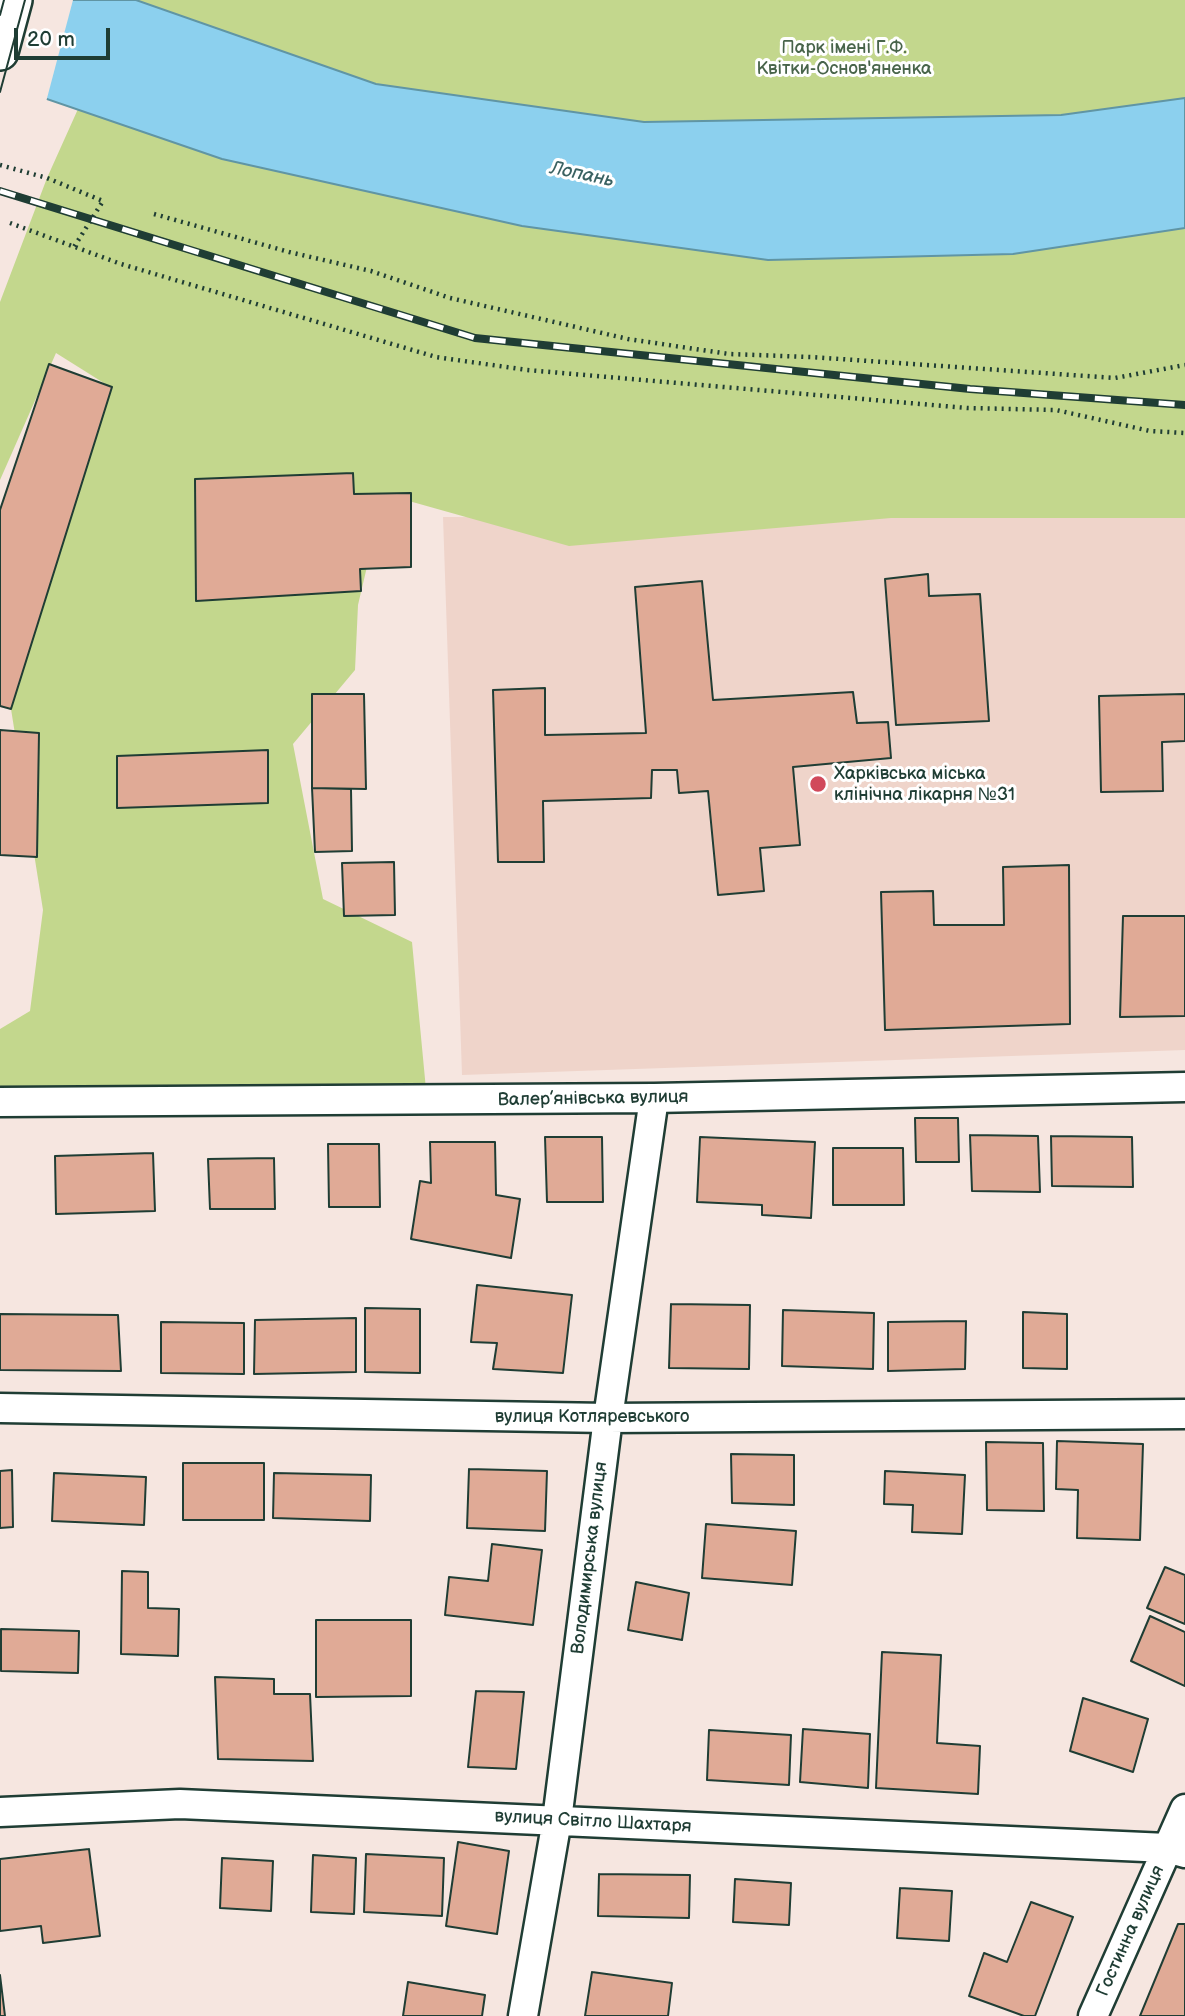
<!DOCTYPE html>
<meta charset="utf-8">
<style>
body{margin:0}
#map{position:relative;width:1185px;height:2016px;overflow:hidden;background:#f6e6e0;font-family:"Balsamiq Sans",sans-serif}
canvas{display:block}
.scale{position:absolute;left:14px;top:28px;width:96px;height:32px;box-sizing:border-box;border:4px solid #1f3d34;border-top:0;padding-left:9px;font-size:21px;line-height:24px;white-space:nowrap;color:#1f3d34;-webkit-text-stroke:5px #fff;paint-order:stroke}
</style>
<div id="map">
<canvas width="1185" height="2016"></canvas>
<div class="scale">20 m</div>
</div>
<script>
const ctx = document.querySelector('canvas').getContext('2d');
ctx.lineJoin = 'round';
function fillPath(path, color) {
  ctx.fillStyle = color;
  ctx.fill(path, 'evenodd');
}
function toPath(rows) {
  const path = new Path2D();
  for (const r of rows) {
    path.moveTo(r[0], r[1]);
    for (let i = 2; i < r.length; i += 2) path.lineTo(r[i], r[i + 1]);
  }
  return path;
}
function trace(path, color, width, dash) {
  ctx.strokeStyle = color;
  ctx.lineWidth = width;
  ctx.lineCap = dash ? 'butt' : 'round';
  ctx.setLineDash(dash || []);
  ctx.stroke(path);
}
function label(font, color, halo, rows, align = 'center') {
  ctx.font = font + ' "Balsamiq Sans",sans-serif';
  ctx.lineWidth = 6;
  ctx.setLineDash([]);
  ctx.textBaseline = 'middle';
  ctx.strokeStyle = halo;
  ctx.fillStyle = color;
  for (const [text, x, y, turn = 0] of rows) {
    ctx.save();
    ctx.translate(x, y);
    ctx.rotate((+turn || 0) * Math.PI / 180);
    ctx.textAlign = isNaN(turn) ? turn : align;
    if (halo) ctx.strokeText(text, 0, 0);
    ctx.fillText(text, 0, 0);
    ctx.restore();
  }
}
fillPath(toPath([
 [443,517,1185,518,1185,1050,462,1075]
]), '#efd4ca');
fillPath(toPath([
 [136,0,1185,0,1185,98,1061,115,644,122,376,84],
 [78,109,222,159,522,226,768,260,1013,254,1185,228,1185,518,891,518,569,546,384,494,358,605,355,670,293,744,323,899,412,942,427,1100,0,1093,0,1029,30,1011,43,910,11,709,107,385,56,353,0,480,0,302,47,178]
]), '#c3d78d');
const water = toPath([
 [0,0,136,0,376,84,644,122,1061,115,1185,98,1185,228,1013,254,768,260,522,226,222,159,0,83,0,0]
]);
fillPath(water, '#8cd0ee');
trace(water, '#6095a4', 2);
fillPath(toPath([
 [0,0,73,0,46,102,0,86]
]), '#f6e6e0');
const building = toPath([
 [49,364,112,387,11,709,0,706,0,510,49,364],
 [353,473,354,494,411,493,411,567,360,569,361,591,196,601,195,479,353,473],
 [928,574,929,596,980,594,989,721,896,725,885,579,928,574],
 [702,581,713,700,853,692,857,723,888,722,891,758,793,767,800,845,760,848,764,891,718,895,708,791,679,793,677,770,652,770,651,798,543,801,544,862,498,862,493,690,545,688,545,735,646,733,635,587,702,581],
 [312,694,364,694,366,789,312,788,312,694],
 [1185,694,1185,741,1162,742,1163,791,1101,792,1099,696,1185,694],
 [0,730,39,733,37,857,0,855,0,730],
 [268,750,268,803,117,808,117,756,268,750],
 [312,788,351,789,352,851,315,852,312,788],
 [394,862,395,915,344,916,342,863,394,862],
 [1069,865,1070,1024,885,1030,881,892,933,891,934,925,1004,925,1003,867,1069,865],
 [1123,916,1185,916,1185,1016,1120,1017,1123,916],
 [915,1118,958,1118,959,1162,916,1162,915,1118],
 [970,1135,1038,1136,1040,1192,972,1191,970,1135],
 [1051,1136,1132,1137,1133,1187,1052,1186,1051,1136],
 [545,1137,602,1137,603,1202,547,1202,545,1137],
 [700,1137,815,1142,811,1218,762,1215,762,1205,697,1202,700,1137],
 [430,1142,495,1142,496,1195,520,1199,511,1258,411,1239,420,1181,431,1183,430,1142],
 [328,1144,379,1144,380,1207,329,1207,328,1144],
 [833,1148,903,1148,904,1205,833,1205,833,1148],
 [153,1153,155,1211,56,1214,55,1156,153,1153],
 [274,1158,275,1209,210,1209,208,1159,274,1158],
 [477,1285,572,1295,563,1373,493,1369,497,1343,471,1342,477,1285],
 [671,1304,750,1305,749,1369,669,1368,671,1304],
 [365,1308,420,1309,420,1373,365,1372,365,1308],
 [783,1310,874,1313,873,1369,782,1366,783,1310],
 [1023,1312,1067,1314,1067,1369,1023,1368,1023,1312],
 [0,1314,118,1315,121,1371,0,1370,0,1314],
 [356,1318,356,1372,254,1374,255,1320,356,1318],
 [966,1321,965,1369,888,1371,888,1322,966,1321],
 [161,1322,244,1323,244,1374,161,1373,161,1322],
 [1057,1441,1143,1444,1140,1540,1077,1538,1078,1490,1056,1489,1057,1441],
 [986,1442,1043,1443,1044,1511,987,1510,986,1442],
 [731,1454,794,1455,794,1505,732,1503,731,1454],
 [183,1463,264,1463,264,1520,183,1520,183,1463],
 [469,1469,547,1471,545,1531,467,1528,469,1469],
 [12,1470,13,1527,0,1528,0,1471,12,1470],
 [885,1471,965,1475,962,1534,912,1532,913,1505,884,1504,885,1471],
 [54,1473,146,1477,144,1525,52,1521,54,1473],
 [274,1473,371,1475,370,1521,273,1518,274,1473],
 [706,1524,796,1531,792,1585,702,1578,706,1524],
 [492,1544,542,1550,533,1625,445,1615,449,1577,488,1581,492,1544],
 [1165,1567,1185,1575,1185,1624,1147,1608,1165,1567],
 [122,1571,148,1572,148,1608,179,1609,178,1656,121,1654,122,1571],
 [636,1582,689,1593,682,1640,628,1630,636,1582],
 [1150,1616,1185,1632,1185,1686,1131,1661,1150,1616],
 [316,1620,411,1620,411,1696,316,1697,316,1620],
 [1,1629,79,1631,78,1673,1,1671,1,1629],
 [882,1652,941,1655,937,1743,980,1746,978,1794,876,1788,882,1652],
 [215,1677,274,1679,274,1694,310,1694,313,1761,218,1759,215,1677],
 [476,1691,524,1692,516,1769,468,1767,476,1691],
 [1083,1698,1148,1719,1133,1772,1070,1751,1083,1698],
 [803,1729,870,1734,868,1788,800,1782,803,1729],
 [709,1730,791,1735,789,1785,707,1780,709,1730],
 [458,1842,509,1851,497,1934,446,1926,458,1842],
 [89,1849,100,1936,43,1943,41,1926,0,1931,0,1859,89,1849],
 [366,1854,444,1858,442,1916,364,1912,366,1854],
 [313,1855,356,1858,354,1914,311,1912,313,1855],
 [222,1858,273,1861,271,1911,220,1908,222,1858],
 [599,1874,690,1875,689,1918,598,1916,599,1874],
 [735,1879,791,1883,789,1925,733,1922,735,1879],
 [900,1888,952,1891,949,1941,897,1938,900,1888],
 [1031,1902,1073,1917,1035,2016,1024,2016,969,1996,984,1953,1007,1962,1031,1902],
 [1178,1924,1185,1924,1185,2016,1140,2016,1178,1924],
 [592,1972,672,1983,668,2016,585,2016,592,1972],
 [0,1975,5,2016,0,2016,0,1975],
 [408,1982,485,1995,482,2016,403,2016,408,1982]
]);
fillPath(building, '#e0aa96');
trace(building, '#1f3d34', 2);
const minor = toPath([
 [0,1102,654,1098,1185,1087],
 [0,1408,608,1418,1185,1414],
 [0,1812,180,1804,1167,1848,1185,1853],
 [523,2016,557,1820,608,1418,654,1098],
 [1093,2016,1185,1809]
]);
const tertiary = toPath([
 [0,52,14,0]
]);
trace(minor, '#1f3d34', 33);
trace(tertiary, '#1f3d34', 40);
trace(toPath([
 [0,165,47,178,103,201,74,247],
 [154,214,289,252,371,271,450,298,628,339,729,354,811,357,1115,378,1185,365],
 [10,223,121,264,436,357,527,370,967,408,1056,410,1150,431,1185,433]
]), '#1f3d34', 4.5, [2, 5]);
trace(minor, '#fff', 28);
trace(tertiary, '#fff', 35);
trace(toPath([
 [0,15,4,0],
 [0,92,25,0]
]), '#1f3d34', 2);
const rail = toPath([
 [0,191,475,338,970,389,1185,405]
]);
trace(rail, '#1f3d34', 8);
trace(rail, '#fff', 5, [16]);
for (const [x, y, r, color] of [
 [818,784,9,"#d1495b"]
]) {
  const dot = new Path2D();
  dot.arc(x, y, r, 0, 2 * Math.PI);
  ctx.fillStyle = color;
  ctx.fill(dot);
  trace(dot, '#fff', 2.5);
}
label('18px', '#48644a', '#fff', [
 ["Парк імені Г.Ф.",844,48],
 ["Квітки-Основ'яненка",844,69]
]);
label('18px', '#1f3d34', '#fff', [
 ["Харківська міська",834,774],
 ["клінічна лікарня №31",834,795]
], 'left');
label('18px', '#1f3d34', '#fff', [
 ["Валер’янівська вулиця",593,1099,-1],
 ["вулиця Котляревського",592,1417],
 ["Володимирська вулиця",590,1558,-83],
 ["вулиця Світло Шахтаря",593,1822,3],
 ["Гостинна вулиця",1131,1931,-66]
]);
label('italic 19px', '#3a6262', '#fff', [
 ["Лопань",582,175,12]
]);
</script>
